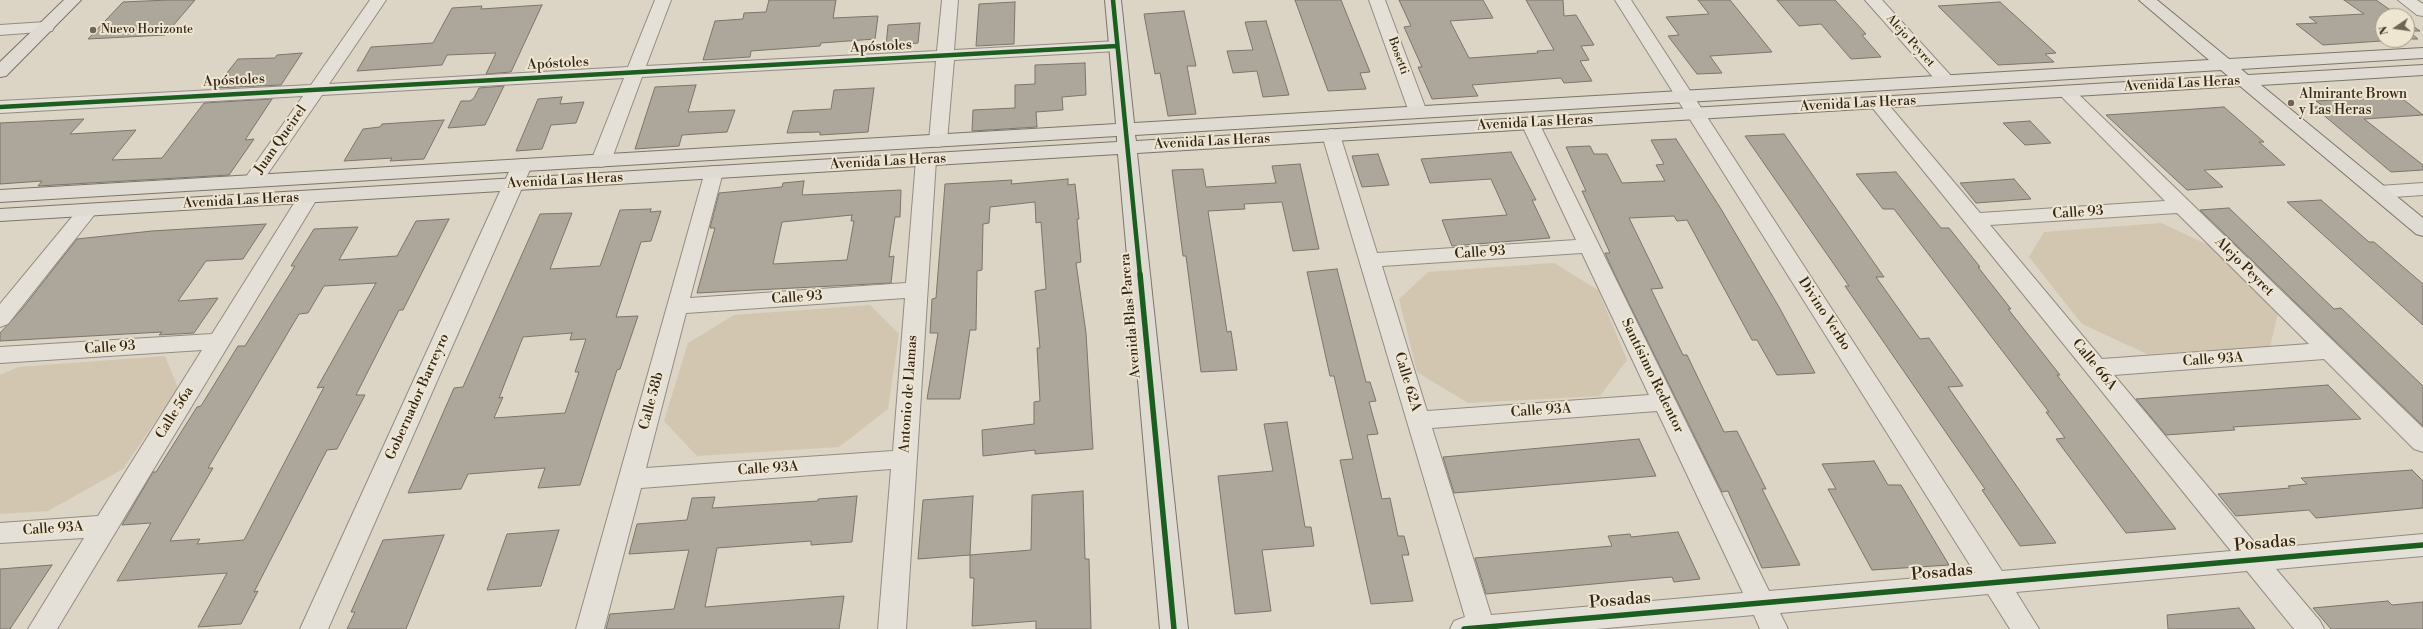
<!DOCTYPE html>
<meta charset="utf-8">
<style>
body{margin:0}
#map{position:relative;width:2423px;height:629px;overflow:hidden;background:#dcd4c4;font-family:"Libre Bodoni",serif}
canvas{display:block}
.north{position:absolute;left:2375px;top:8px;width:40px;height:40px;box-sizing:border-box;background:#efe6d2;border:1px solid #a49a88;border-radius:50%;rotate:257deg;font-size:11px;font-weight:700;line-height:16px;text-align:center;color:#34271a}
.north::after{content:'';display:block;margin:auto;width:14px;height:18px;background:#6f6456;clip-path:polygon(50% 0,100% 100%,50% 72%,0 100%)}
</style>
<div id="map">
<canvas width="2423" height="629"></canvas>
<div class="north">N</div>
</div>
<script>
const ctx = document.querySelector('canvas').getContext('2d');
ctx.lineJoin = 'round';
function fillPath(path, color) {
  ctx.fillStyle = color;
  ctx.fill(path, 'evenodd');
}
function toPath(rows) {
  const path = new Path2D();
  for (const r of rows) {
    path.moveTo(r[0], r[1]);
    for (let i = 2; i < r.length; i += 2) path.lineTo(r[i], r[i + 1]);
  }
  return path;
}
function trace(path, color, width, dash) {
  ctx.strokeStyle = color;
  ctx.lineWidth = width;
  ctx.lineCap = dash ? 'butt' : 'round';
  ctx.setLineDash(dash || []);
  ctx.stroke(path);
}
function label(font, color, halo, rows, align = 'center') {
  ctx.font = font + ' "Libre Bodoni",serif';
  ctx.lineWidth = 4;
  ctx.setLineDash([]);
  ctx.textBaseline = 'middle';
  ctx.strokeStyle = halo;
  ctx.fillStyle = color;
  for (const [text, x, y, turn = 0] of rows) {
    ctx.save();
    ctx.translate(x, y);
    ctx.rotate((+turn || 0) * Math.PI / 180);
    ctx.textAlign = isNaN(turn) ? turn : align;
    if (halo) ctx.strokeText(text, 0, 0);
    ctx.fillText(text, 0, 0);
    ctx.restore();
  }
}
fillPath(toPath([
 [2161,223,2217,249,2278,313,2270,347,2147,354,2082,324,2029,257,2044,232],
 [1554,263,1598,290,1627,360,1600,396,1468,403,1417,372,1399,299,1428,272],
 [870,305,899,334,888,409,839,447,697,456,664,421,688,343,734,315],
 [165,356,178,388,123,469,48,511,0,514,0,375,18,367]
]), '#d2c6b0');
const building = toPath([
 [168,0,195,0,165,35,88,39,123,2,168,0],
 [769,0,836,0,833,18,878,16,875,39,821,43,820,46,751,51,750,57,703,60,715,21,743,19,744,13,766,12,769,0],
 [1295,0,1341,0,1370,72,1360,73,1366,89,1328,91,1295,0],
 [1399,0,1483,0,1493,18,1450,21,1469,58,1538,53,1537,51,1554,50,1526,0,1563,0,1564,16,1576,15,1594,45,1581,46,1589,60,1580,61,1592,81,1564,83,1561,78,1472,85,1478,96,1432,99,1418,67,1422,67,1404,27,1411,26,1399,0],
 [1698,0,1730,0,1772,52,1710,56,1722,73,1697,74,1668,36,1679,35,1666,17,1709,14,1698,0],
 [1777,0,1835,0,1866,34,1862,35,1881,57,1851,59,1821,24,1799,26,1777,0],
 [2344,0,2376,0,2399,16,2383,16,2383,40,2396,40,2323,45,2296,24,2317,23,2309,17,2364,14,2344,0],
 [1015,2,1014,44,976,46,979,4,1015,2],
 [2000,2,2056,53,2045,54,2054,62,1998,65,1938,6,2000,2],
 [542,5,511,72,486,74,496,53,447,55,442,65,357,71,371,47,433,43,452,8,482,6,481,9,542,5],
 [1184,11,1196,66,1187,66,1196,114,1168,116,1160,73,1155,74,1144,14,1184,11],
 [1266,21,1289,95,1263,97,1257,71,1233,73,1227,51,1253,50,1245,22,1266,21],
 [2407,22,2420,31,2408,31,2418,39,2407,39,2407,22],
 [920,23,918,43,886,46,888,25,920,23],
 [302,53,281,85,215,88,238,59,275,58,277,55,302,53],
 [1085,63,1086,95,1062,97,1063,110,1036,112,1037,127,972,131,973,110,1015,108,1015,85,1035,84,1035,65,1085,63],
 [696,85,688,112,735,110,727,132,682,135,679,146,635,149,655,87,696,85],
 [504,86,485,125,448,128,461,101,470,101,474,98,479,88,504,86],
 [874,88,868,132,820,135,820,132,787,133,793,111,831,109,834,90,874,88],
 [2399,96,2423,115,2364,119,2423,165,2423,170,2391,172,2314,107,2323,106,2316,101,2399,96],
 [562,97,560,104,584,102,576,123,551,125,542,149,516,151,538,99,562,97],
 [272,99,245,140,254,139,229,175,38,186,42,181,0,184,0,123,84,119,70,134,136,130,112,160,162,158,204,103,272,99],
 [2224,107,2264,142,2259,142,2285,165,2204,170,2223,187,2187,190,2106,115,2224,107],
 [444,120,424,159,390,161,392,158,344,161,363,129,380,127,382,124,444,120],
 [2030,121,2051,143,2025,145,2003,123,2030,121],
 [1784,134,1884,277,1876,277,1920,339,1929,338,1963,386,1948,387,2056,543,2020,546,1982,490,1985,489,1845,286,1849,286,1745,136,1784,134],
 [1676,139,1721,209,1779,307,1815,373,1777,375,1757,340,1752,340,1687,220,1677,221,1674,216,1629,218,1663,288,1651,289,1683,355,1687,355,1724,432,1737,431,1766,489,1762,489,1800,565,1762,568,1728,491,1722,492,1613,271,1605,253,1610,253,1582,191,1586,191,1566,147,1590,146,1594,154,1607,154,1622,183,1665,181,1656,165,1664,164,1651,140,1676,139],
 [1511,152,1536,200,1532,200,1550,238,1452,246,1442,220,1507,215,1491,179,1430,183,1421,159,1511,152],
 [1378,154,1389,185,1362,187,1352,156,1378,154],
 [1300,164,1319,249,1293,251,1282,202,1244,204,1245,209,1208,211,1227,332,1231,331,1237,370,1201,372,1186,256,1183,256,1172,170,1203,169,1206,187,1276,183,1272,166,1300,164],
 [1896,172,1941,228,1949,228,1980,267,1978,267,2011,309,2008,309,2060,375,2057,375,2176,529,2126,533,2056,439,2065,438,2046,412,2049,412,1894,209,1883,209,1856,174,1896,172],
 [1068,179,1068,185,1075,184,1079,219,1077,219,1081,262,1076,263,1086,333,1093,449,1035,454,1035,450,983,456,982,430,1034,424,1034,402,1040,401,1037,348,1040,348,1035,291,1046,289,1041,222,1036,223,1035,202,990,207,989,223,983,224,982,270,977,271,976,330,970,330,960,399,927,399,938,333,930,333,932,299,936,298,945,184,1012,180,1011,184,1068,179],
 [2014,179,2031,199,1976,203,1960,183,2014,179],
 [804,181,802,195,901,190,900,217,895,217,889,257,894,256,891,283,697,293,715,228,710,228,719,193,782,187,783,183,804,181],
 [852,215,851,221,854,221,847,260,773,264,782,222,852,215],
 [2321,200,2369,242,2374,242,2423,284,2423,325,2287,202,2321,200],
 [2229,208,2334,309,2341,308,2423,386,2423,426,2200,210,2229,208],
 [651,209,650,212,661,211,651,241,641,242,616,317,638,316,620,369,617,370,580,485,538,488,545,468,468,474,461,489,408,493,454,388,463,387,540,214,572,213,550,269,600,266,620,210,651,209],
 [572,333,570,340,586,339,575,372,579,372,565,413,494,418,503,397,499,398,523,337,572,333],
 [449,219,403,310,399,310,356,395,365,395,337,449,327,450,254,592,258,591,241,624,198,627,227,573,117,581,151,523,122,525,153,472,156,472,197,407,201,406,238,346,245,346,295,266,291,266,314,229,358,227,339,260,397,256,416,221,449,219],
 [376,283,317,388,324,387,244,540,197,544,200,539,170,541,213,468,208,468,299,314,308,313,324,286,376,283],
 [266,224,243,259,206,261,178,301,218,298,194,333,159,335,162,332,0,341,0,333,22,309,77,239,152,231,266,224],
 [1337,269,1366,382,1370,382,1376,401,1369,402,1378,434,1367,435,1382,499,1390,498,1398,536,1404,536,1409,555,1402,555,1413,601,1371,604,1340,460,1353,459,1334,376,1330,376,1307,272,1337,269],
 [2328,385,2361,419,2233,427,2235,430,2166,435,2136,399,2328,385],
 [1287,422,1305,527,1311,527,1314,546,1262,550,1271,611,1235,614,1218,476,1273,471,1264,424,1287,422],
 [1639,439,1656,476,1454,493,1443,457,1639,439],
 [1874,461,1888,485,1901,485,1949,565,1872,570,1828,489,1836,489,1822,464,1874,461],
 [2412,470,2423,481,2423,508,2316,518,2309,510,2236,516,2218,494,2290,488,2288,486,2307,484,2301,478,2412,470],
 [1083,491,1085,559,1089,559,1091,629,1036,629,1036,621,972,626,974,578,970,578,970,555,1031,550,1032,495,1083,491],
 [857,496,852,542,811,545,811,541,717,548,705,607,844,596,839,629,606,629,610,614,674,609,689,550,629,554,637,524,687,520,692,498,715,497,712,508,818,501,818,499,857,496],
 [973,496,970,555,918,559,923,500,973,496],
 [559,530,541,586,487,590,507,534,559,530],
 [1678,532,1700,579,1674,582,1672,577,1626,581,1486,594,1475,558,1612,546,1608,536,1630,534,1631,537,1678,532],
 [444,535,406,629,347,629,355,612,351,612,383,540,444,535],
 [52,565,10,629,0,629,0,569,52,565],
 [2388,601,2392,605,2423,602,2423,629,2331,629,2313,608,2388,601],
 [2239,608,2255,629,2168,629,2167,615,2239,608]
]);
fillPath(building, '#aca69b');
trace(building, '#7b756b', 1);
const minor = toPath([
 [370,0,386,0,329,84,628,67,655,0,671,0,646,66,937,51,942,0,958,0,954,50,1117,41,1123,42,1126,46,1123,50,1117,51,954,60,947,141,945,145,938,147,931,145,929,141,936,61,642,77,611,161,608,165,601,167,594,165,591,161,624,78,322,95,260,185,253,187,246,185,243,181,303,96,0,113,0,101,311,85,370,0],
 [1369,0,1385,0,1427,112,1425,116,1418,118,1411,116,1409,112,1369,0],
 [1615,0,1631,0,2002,571,2231,551,1871,106,1868,102,1871,98,1883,98,1980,213,2165,201,2056,91,2059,87,2065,86,2071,87,2423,428,2423,452,2414,449,2324,359,2114,375,2260,549,2423,534,2423,556,2276,569,2320,621,2324,629,2294,629,2247,571,2016,592,2039,629,2010,629,1988,594,1780,613,1788,629,1760,629,1754,615,1596,629,1450,629,1454,621,1465,617,1322,135,1324,131,1331,129,1338,131,1340,135,1377,253,1576,240,1521,123,1523,119,1537,119,1769,591,1975,573,1615,0],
 [2177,213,2309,344,2102,359,1990,225,2177,213],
 [1582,253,1649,395,1427,411,1382,266,1582,253],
 [1657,411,1743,593,1491,615,1432,428,1657,411],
 [1865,0,1882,0,1953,78,1956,82,1953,86,1941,86,1865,0],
 [2398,0,2417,0,2423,4,2423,16,2417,15,2398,0],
 [46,22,52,23,54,27,52,31,0,35,0,25,46,22],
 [926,154,933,156,936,160,906,629,878,629,891,469,641,488,604,629,576,629,706,168,713,166,720,168,723,172,690,298,906,283,916,160,919,156,926,154],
 [905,298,893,451,646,468,686,313,905,298],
 [522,159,529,161,532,165,328,629,300,629,512,165,515,161,522,159],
 [2423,183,2423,195,2379,198,2372,196,2369,192,2372,188,2379,186,2423,183],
 [308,191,315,193,318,197,57,629,28,629,84,538,0,543,0,523,98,516,202,350,0,363,0,347,212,334,298,197,301,193,308,191],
 [88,204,95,206,98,210,95,214,8,324,0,327,0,304,81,206,88,204]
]);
const major = toPath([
 [64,0,81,0,6,76,0,77,0,62,64,0],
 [1105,0,1121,0,1134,123,2209,60,2139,0,2157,0,2229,59,2423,48,2423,58,2241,69,2248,75,2423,65,2423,75,2261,85,2423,218,2423,236,2416,234,2240,86,1137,153,1188,629,1160,629,1118,154,0,221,0,209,1117,142,1117,136,0,202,0,190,1116,124,1105,0],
 [2221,70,2228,76,1136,141,1135,135,2221,70]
]);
trace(minor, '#938c82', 2);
trace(major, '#7b756b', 2);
fillPath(minor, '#e4e0d8');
fillPath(major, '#dfdbd2');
trace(toPath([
 [1113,0,1140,275],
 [0,107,1117,46]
]), '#1b5e20', 4.5);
trace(toPath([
 [1140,274,1174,629],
 [1464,629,2423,545]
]), '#1b5e20', 5.5);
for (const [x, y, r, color] of [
 [93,30,4,"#6f6456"],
 [2291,103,4,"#6f6456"]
]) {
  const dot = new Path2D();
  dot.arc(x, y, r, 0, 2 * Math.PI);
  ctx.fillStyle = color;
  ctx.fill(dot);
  trace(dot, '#efe6d2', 1.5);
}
label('12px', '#34271a', '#efe6d2', [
 ["Nuevo Horizonte",101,30]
], 'left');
label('12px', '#34271a', '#efe6d2', [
 ["Alejo Peyret",1910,41,48],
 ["Bosetti",1398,56,70]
]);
label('14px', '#34271a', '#efe6d2', [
 ["Apóstoles",881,47,-3],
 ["Apóstoles",558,64,-3],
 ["Apóstoles",234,81,-3],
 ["Avenida Las Heras",2182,84,-3],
 ["Avenida Las Heras",1858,104,-3],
 ["Avenida Las Heras",1535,123,-3],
 ["Juan Queirel",281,140,-55],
 ["Avenida Las Heras",1212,142,-3],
 ["Avenida Las Heras",888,162,-3],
 ["Avenida Las Heras",565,181,-3],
 ["Avenida Las Heras",241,201,-3],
 ["Calle 93",2078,213,-4],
 ["Calle 93",1480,253,-4],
 ["Alejo Peyret",2244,267,45],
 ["Calle 93",797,298,-4],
 ["Divino Verbo",1824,314,57],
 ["Avenida Blas Parera",1131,316,-95],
 ["Calle 93",110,348,-4],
 ["Calle 93A",2213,360,-4],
 ["Calle 66A",2094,365,51],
 ["Santísimo Redentor",1652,376,64],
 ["Calle 62A",1407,382,73],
 ["Antonio de Llamas",909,394,-86],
 ["Gobernador Barreyro",418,397,-66],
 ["Calle 58b",652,401,-75],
 ["Calle 93A",1541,411,-4],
 ["Calle 56a",175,413,-58],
 ["Calle 93A",768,469,-4],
 ["Calle 93A",53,529,-4]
]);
label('14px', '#34271a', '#efe6d2', [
 ["Almirante Brown",2299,95],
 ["y Las Heras",2299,111]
], 'left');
label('17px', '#34271a', '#efe6d2', [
 ["Posadas",2265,544,-5],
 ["Posadas",1942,573,-5],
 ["Posadas",1620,601,-5]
]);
</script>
